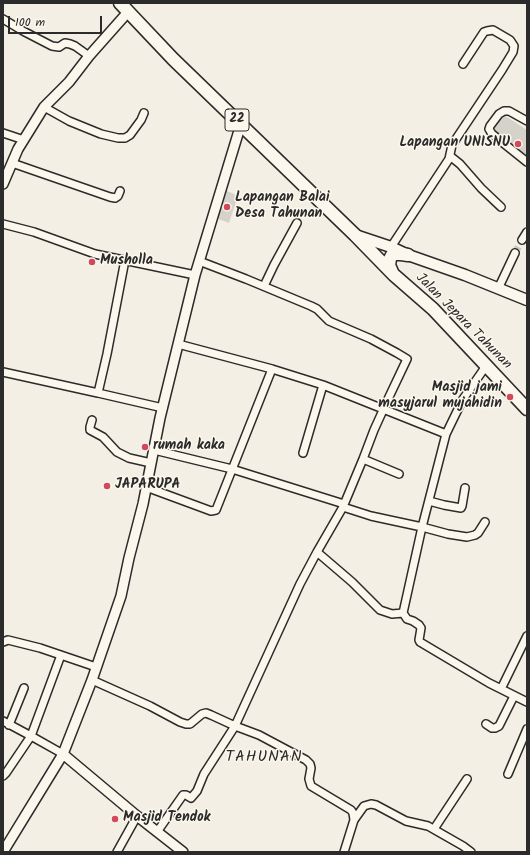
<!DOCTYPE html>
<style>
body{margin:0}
#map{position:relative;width:530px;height:855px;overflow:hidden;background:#f3efe4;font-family:Kalam,sans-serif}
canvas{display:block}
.frame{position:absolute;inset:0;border:4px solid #2b2b2b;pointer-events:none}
.scale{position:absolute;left:8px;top:16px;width:94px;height:18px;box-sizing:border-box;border:2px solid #2b2b2b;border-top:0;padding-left:5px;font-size:12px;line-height:14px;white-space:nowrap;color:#2b2b2b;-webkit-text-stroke:3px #fbf7ec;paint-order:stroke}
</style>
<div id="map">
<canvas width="530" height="855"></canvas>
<div class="frame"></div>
<div class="scale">100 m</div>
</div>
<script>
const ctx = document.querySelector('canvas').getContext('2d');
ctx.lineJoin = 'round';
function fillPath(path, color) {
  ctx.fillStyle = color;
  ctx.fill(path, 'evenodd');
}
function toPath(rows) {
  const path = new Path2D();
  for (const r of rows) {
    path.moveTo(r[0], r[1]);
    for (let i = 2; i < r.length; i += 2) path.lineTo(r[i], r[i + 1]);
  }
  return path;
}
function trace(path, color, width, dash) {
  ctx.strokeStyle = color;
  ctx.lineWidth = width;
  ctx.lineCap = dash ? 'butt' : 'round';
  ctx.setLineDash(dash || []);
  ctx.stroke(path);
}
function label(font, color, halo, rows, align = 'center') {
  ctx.font = font + ' Kalam,sans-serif';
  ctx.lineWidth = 3;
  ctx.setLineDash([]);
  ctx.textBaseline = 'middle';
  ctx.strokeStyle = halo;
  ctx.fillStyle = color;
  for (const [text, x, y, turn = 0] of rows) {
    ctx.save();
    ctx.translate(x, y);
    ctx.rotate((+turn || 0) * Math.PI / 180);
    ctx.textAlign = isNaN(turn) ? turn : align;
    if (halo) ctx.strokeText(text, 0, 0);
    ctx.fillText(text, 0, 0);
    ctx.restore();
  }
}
fillPath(toPath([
 [501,113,527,130,527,158,490,130],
 [225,190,238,196,229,223,216,218]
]), '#d5d2c9');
trace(toPath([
 [515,253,522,240]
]), '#cbc8bf', 7, [7, 3.5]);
const minor = toPath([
 [3,19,23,31,52,46,59,47,65,43,70,44,75,46,89,56],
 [44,107,69,121,101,134,118,138,125,138,130,135,141,120,144,113],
 [527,121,509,111,504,111,499,114,490,126,489,129,492,134,527,162],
 [3,133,24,140],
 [450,156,460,164,481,188,501,207],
 [12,163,110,197,115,198,118,196,120,191],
 [3,224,34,232,95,254,195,275],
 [522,240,527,232],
 [391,247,449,159,452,145,502,70,513,52,514,46,510,40,493,30,487,31,484,32,463,64],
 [125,260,107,354,98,393,163,408],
 [264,286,274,265,297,223],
 [498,289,515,253],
 [178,344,272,369,323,385,446,434],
 [3,372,98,393],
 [92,420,90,427,90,430,103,437,117,452,129,458,151,463],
 [154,450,232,469,344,504],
 [303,453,323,385],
 [363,459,399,474],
 [146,487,211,511,216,510,272,369],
 [429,501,444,505,461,508,462,506,465,488],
 [343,507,371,516,422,527,403,613,407,619,413,621,419,625,421,628,419,640,420,642,489,683,527,702],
 [485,522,478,533,475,535,467,537,448,534,422,527,446,434,463,399,486,366],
 [317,552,352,582,380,610,392,614,403,613],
 [3,642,8,640,40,648,96,667],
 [92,680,150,706,180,722,186,724,190,724,202,714,206,713,211,715,235,726,259,735,306,760,310,764,311,768,309,779,311,786,351,810,353,813,354,820,344,852],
 [501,689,527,636],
 [3,721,31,736,63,754],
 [486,724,492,728,495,728,499,726,514,696],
 [9,725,24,688],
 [508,774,527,729],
 [3,776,6,773,31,736,61,655],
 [354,820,364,806,371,804,376,805,406,821,428,826,463,846,471,852],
 [434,829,467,779],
 [157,832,183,795,186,795,191,798,197,791,204,774,235,726,300,584,317,552,343,507,363,459,374,430,389,397,407,359,397,353,371,339,329,321,317,309,311,306,246,279,199,261],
 [117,852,137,816]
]);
const tertiary = toPath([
 [3,184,18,149,44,107,69,82,89,56,128,12],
 [3,852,63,754],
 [183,852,137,816,63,754,92,680,121,596,129,558,143,504,160,418,195,275,241,124]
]);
const secondary = toPath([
 [355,235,391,247,408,255,465,275,527,300]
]);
const trunk = toPath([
 [120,3,173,59,355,235,394,275,433,309,527,409],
 [392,272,389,265,390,259,392,255,396,254,401,254,408,255]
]);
trace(minor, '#2b2b2b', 10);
trace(tertiary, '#2b2b2b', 12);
trace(secondary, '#2b2b2b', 13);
trace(trunk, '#2b2b2b', 15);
trace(minor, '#fbf7ec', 7);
trace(tertiary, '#fbf7ec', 9);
trace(secondary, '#fbf7ec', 10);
trace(trunk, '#fbf7ec', 12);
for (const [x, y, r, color] of [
 [518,144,4,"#d1495b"],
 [227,207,4,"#d1495b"],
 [92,262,4,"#d1495b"],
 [510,397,4,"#d1495b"],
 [145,447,4,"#d1495b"],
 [107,486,4,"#d1495b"],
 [115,819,4,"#d1495b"]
]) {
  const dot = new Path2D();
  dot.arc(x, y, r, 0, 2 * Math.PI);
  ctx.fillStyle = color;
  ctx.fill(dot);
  trace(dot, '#fbf7ec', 1.5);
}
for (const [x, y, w] of [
 [237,120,24]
]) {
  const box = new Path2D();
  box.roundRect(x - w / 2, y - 11, w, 22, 3);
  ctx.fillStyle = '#fbf7ec';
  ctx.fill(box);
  trace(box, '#2b2b2b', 1);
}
label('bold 13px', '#2b2b2b', null, [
 ["22",237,120]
]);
label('bold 14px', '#2b2b2b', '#fbf7ec', [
 ["Lapangan UNISNU",510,144,"right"],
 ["Lapangan Balai",235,199],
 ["Desa Tahunan",235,215],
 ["Musholla",100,262],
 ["Masjid jami",502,389,"right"],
 ["masyjarul mujahidin",502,405,"right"],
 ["rumah kaka",153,447],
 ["JAPARUPA",115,486],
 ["Masjid Tendok",123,819]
], 'left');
label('14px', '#2b2b2b', '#fbf7ec', [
 ["Jalan Jepara Tahunan",463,322,45]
]);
ctx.letterSpacing = '1px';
label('16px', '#2b2b2b', '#fbf7ec', [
 ["TAHUNAN",264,758]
]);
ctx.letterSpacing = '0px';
</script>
